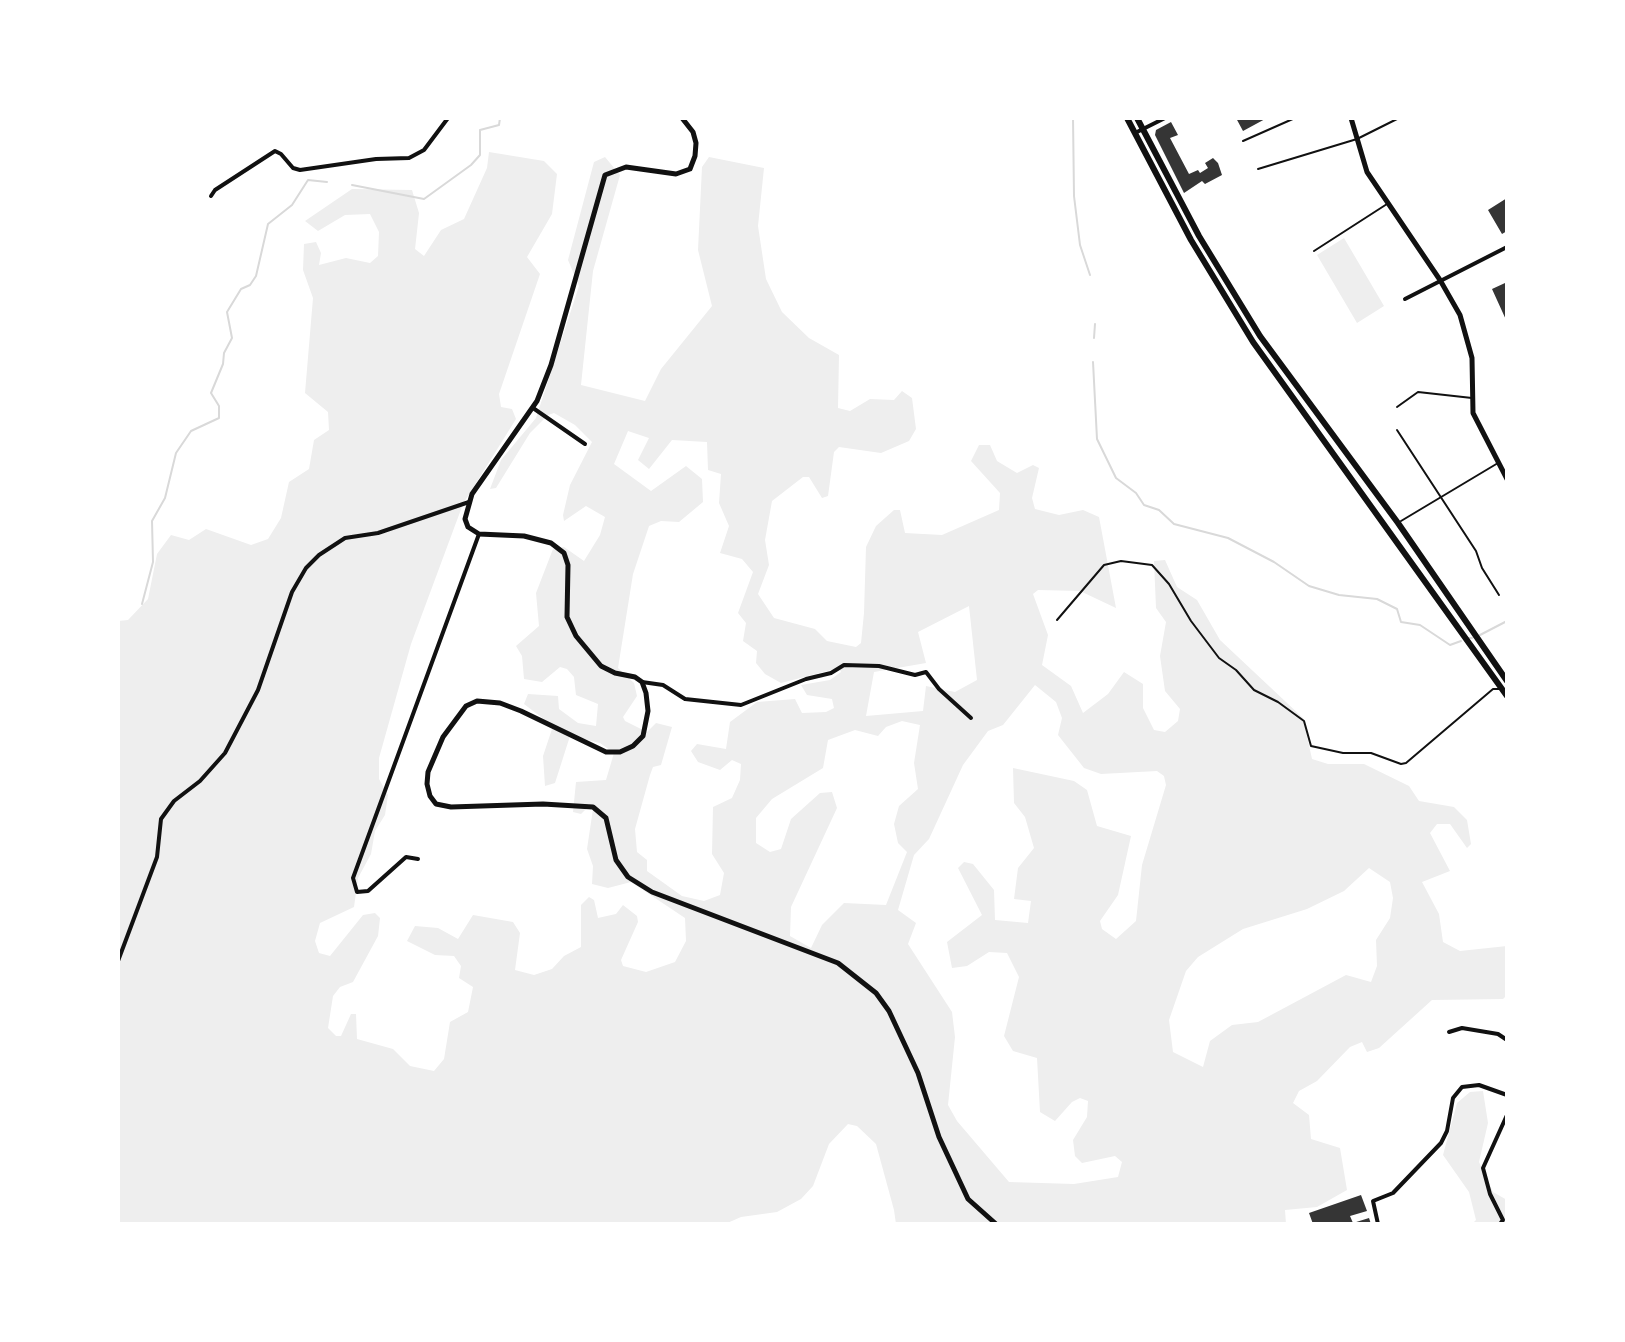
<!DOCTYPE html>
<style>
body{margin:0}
#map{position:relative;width:1625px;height:1342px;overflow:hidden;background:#fff;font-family:Literata,serif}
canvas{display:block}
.frame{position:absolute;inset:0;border:120px solid #fff;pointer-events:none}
</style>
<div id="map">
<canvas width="1625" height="1342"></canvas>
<div class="frame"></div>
</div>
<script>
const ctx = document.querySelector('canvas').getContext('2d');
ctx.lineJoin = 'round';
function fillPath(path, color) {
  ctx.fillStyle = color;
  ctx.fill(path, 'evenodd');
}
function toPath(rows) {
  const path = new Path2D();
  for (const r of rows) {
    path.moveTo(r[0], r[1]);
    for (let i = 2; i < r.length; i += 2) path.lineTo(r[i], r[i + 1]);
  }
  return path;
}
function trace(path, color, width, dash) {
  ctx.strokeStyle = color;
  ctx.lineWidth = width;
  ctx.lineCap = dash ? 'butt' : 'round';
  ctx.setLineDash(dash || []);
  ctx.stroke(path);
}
fillPath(toPath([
 [489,152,544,161,557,174,552,214,527,257,540,274,499,394,501,407,512,409,516,419,463,504,411,644,379,758,379,779,388,795,385,815,375,831,371,854,358,878,354,907,320,923,315,941,319,953,330,956,363,915,375,913,380,918,378,936,353,982,340,987,333,996,328,1028,336,1036,341,1036,351,1014,356,1014,357,1039,393,1049,410,1066,434,1071,444,1059,450,1022,468,1012,473,987,459,978,461,966,454,956,435,955,407,941,415,926,438,928,458,939,473,915,513,922,520,933,515,970,534,975,552,969,564,956,581,947,581,905,589,897,594,900,598,918,616,914,623,905,637,916,638,922,621,960,623,966,646,972,675,962,686,941,685,918,631,882,608,888,592,884,593,866,587,849,593,809,588,807,581,814,573,812,576,782,606,780,614,753,600,743,570,736,555,783,545,786,543,756,553,726,524,704,528,694,558,696,559,709,578,723,596,726,598,704,576,695,574,677,567,669,560,667,542,682,524,679,522,656,516,646,539,626,536,593,553,549,564,547,584,561,600,535,605,517,586,506,564,521,563,515,570,485,592,442,575,425,554,413,548,415,530,433,496,488,490,489,501,460,536,418,579,286,568,260,594,162,605,157,620,175,593,271,581,385,645,401,661,369,712,306,698,250,702,167,709,157,764,168,758,226,766,279,782,312,809,338,839,355,838,408,850,411,870,399,894,400,902,391,912,398,916,429,909,441,881,453,839,447,834,452,828,496,822,498,809,477,803,477,772,501,765,540,769,565,758,594,774,618,815,629,827,641,856,647,861,643,864,613,866,547,876,526,894,510,900,510,905,533,942,535,999,510,1000,493,971,461,979,445,990,445,997,461,1017,473,1033,465,1039,468,1032,498,1035,509,1059,515,1083,510,1099,517,1116,608,1080,591,1038,590,1033,594,1048,635,1042,665,1071,686,1083,713,1108,694,1124,672,1143,684,1143,708,1154,730,1165,732,1178,721,1180,709,1165,691,1160,656,1166,622,1156,608,1154,561,1165,560,1177,587,1197,600,1220,640,1303,718,1312,759,1328,764,1364,764,1409,786,1419,801,1454,807,1467,820,1471,844,1467,848,1450,824,1437,824,1430,833,1450,871,1422,882,1439,914,1443,942,1460,951,1507,946,1507,995,1503,999,1432,1000,1379,1048,1367,1052,1362,1042,1350,1047,1317,1081,1299,1091,1293,1103,1309,1115,1311,1139,1340,1148,1347,1190,1317,1207,1285,1210,1286,1224,896,1224,894,1210,876,1144,857,1126,848,1124,829,1144,813,1186,801,1199,777,1212,741,1217,725,1224,118,1224,118,621,128,620,148,599,157,554,171,535,189,540,206,529,251,545,268,539,281,518,289,482,309,469,314,440,329,430,328,412,305,393,313,298,303,270,304,244,316,242,321,253,319,265,346,258,370,263,378,256,379,232,370,214,345,215,318,231,305,221,352,189,412,190,419,213,415,249,424,256,441,230,464,219,487,168],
 [628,431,649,438,638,460,649,469,672,440,707,442,708,470,721,474,719,503,729,526,720,553,742,559,753,572,738,613,746,623,743,641,757,651,756,663,765,674,781,683,839,668,841,672,830,680,801,685,807,695,832,699,834,708,826,712,802,713,795,699,757,702,730,722,726,749,697,744,691,751,698,762,720,770,732,760,741,764,740,780,732,798,713,807,712,854,724,873,720,895,704,901,682,896,647,871,647,860,637,852,635,829,650,775,653,767,661,765,672,727,656,723,647,732,625,721,623,717,637,696,634,683,618,668,633,574,649,526,661,521,679,522,703,502,702,479,686,466,651,491,614,464],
 [969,606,977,680,955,692,926,686,923,711,866,716,874,672,926,663,918,632],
 [1035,685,1056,702,1062,718,1058,735,1084,768,1101,774,1157,771,1164,776,1166,785,1142,865,1136,921,1116,939,1102,929,1100,921,1118,895,1131,836,1097,826,1087,790,1074,781,1013,768,1014,803,1025,817,1034,848,1018,868,1014,899,1031,901,1028,923,995,920,994,890,973,864,964,862,958,868,982,915,947,942,952,968,967,966,989,952,1007,953,1019,977,1004,1036,1013,1051,1037,1058,1040,1112,1055,1121,1072,1102,1080,1098,1088,1101,1087,1117,1073,1140,1075,1156,1082,1163,1115,1156,1122,1162,1118,1177,1074,1184,1009,1182,957,1121,948,1105,955,1037,952,1012,908,944,916,923,898,910,914,855,929,839,963,765,988,731,1003,725],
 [902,721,920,725,914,763,918,789,899,806,894,824,898,843,907,852,886,905,844,903,822,925,811,948,790,936,791,907,837,808,832,792,820,793,791,819,781,849,770,852,756,843,756,818,772,799,823,768,828,740,855,730,878,736,886,727],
 [1369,868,1390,882,1393,898,1390,918,1376,940,1377,966,1371,982,1346,975,1258,1022,1232,1025,1210,1041,1203,1067,1173,1052,1169,1020,1186,971,1198,957,1243,929,1307,909,1344,891],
 [1344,238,1384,306,1357,323,1317,255],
 [1483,1091,1488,1123,1479,1162,1493,1192,1507,1200,1507,1224,1472,1224,1476,1220,1469,1192,1443,1155,1457,1103,1470,1092]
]), '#eee');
trace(toPath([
 [1073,118,1074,196,1080,245,1090,275],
 [352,185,424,199,471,165,480,155,480,130,499,125,500,118],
 [1094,338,1095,324],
 [1093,362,1097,439,1116,478,1136,493,1144,505,1159,510,1174,524,1228,538,1274,562,1309,586,1339,595,1377,599,1397,609,1401,622,1420,625,1450,645,1461,641],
 [142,604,153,562,152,521,165,498,176,453,191,431,219,418,219,406,211,393,223,364,224,353,232,338,227,312,241,289,250,285,256,276,268,224,292,205,308,180,327,182],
 [1480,635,1507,621],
 [1469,638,1472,638]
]), '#d9d9d9', 2);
fillPath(toPath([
 [1236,118,1267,118,1243,131],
 [1171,122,1178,135,1170,138,1189,174,1198,170,1200,173,1208,168,1205,163,1213,158,1218,163,1222,175,1205,184,1202,181,1184,193,1155,135,1156,130],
 [1507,198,1507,231,1502,234,1488,210],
 [1505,283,1507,284,1507,322,1492,289],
 [1361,1195,1367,1211,1350,1216,1353,1223,1369,1218,1371,1224,1313,1224,1309,1213]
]), '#353535');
trace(toPath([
 [1243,141,1295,118],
 [1258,169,1357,139,1399,118],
 [1314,251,1387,204],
 [1397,407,1418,392,1472,398],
 [1397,430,1476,551,1482,568,1499,595],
 [1401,521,1498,463],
 [1057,620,1104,565,1121,561,1152,565,1169,584,1191,621,1219,658,1236,670,1254,690,1278,702,1304,721,1311,746,1343,753,1371,753,1401,764,1406,763,1493,689,1499,689]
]), '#111', 2);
trace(toPath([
 [1135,133,1165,118],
 [211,196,215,190,275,151,281,154,293,168,300,170,376,159,409,158,424,150,448,118],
 [1405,299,1507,247],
 [533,408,585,444],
 [642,682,663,685,685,699,741,705,806,679,831,673,844,665,879,666,915,675,926,672,939,689,971,718],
 [418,859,406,857,368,891,357,892,353,878,479,534],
 [118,961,157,857,161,819,174,801,200,781,225,753,258,690,292,592,306,568,319,555,345,538,378,533,469,502],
 [1449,1032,1462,1028,1498,1034,1507,1040],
 [1378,1224,1373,1201,1393,1193,1441,1143,1447,1131,1453,1098,1462,1087,1479,1085,1507,1095],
 [1500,1224,1503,1220,1490,1194,1483,1168,1507,1115]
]), '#111', 4);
trace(toPath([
 [682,118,693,132,696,143,695,156,690,169,676,174,626,167,605,175,551,365,537,401,472,494,465,519,468,527,479,534,524,536,551,543,564,553,568,565,567,617,576,636,601,666,615,673,635,677,642,682,646,693,648,711,643,736,633,746,620,752,606,752,521,711,500,703,477,701,466,706,443,737,428,772,427,784,430,796,436,804,451,807,543,804,593,807,606,818,616,860,628,877,652,892,838,963,876,993,889,1011,918,1073,939,1137,968,1199,996,1224]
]), '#111', 5);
trace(toPath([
 [1351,118,1367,172,1440,280,1460,315,1472,358,1473,413,1507,479]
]), '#111', 5);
trace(toPath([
 [1127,118,1191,240,1253,342,1507,696],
 [1137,118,1199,236,1260,336,1398,523,1507,681]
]), '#111', 6);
</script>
